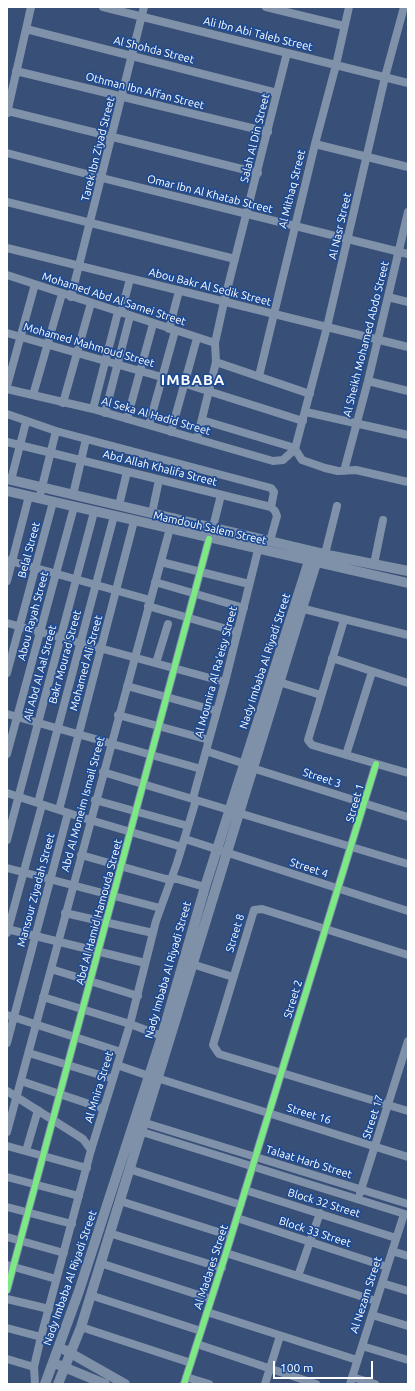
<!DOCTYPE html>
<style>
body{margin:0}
#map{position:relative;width:415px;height:1391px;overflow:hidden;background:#385077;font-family:Ubuntu,sans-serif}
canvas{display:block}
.frame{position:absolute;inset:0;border:8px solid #fff;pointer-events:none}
.scale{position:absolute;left:273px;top:1361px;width:100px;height:18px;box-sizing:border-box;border:2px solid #fff;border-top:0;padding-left:5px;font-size:12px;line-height:14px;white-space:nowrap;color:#fff;-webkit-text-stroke:3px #1d4a92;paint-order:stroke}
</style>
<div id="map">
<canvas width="415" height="1391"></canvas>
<div class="frame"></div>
<div class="scale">100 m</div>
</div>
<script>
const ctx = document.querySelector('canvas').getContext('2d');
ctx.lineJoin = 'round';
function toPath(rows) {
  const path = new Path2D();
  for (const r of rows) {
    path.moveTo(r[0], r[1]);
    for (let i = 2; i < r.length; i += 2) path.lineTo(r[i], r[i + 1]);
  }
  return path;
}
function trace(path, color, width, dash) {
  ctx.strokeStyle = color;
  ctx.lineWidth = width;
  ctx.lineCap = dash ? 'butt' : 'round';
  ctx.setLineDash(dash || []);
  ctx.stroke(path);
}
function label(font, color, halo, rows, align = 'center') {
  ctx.font = font + ' Ubuntu,sans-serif';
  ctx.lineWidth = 3.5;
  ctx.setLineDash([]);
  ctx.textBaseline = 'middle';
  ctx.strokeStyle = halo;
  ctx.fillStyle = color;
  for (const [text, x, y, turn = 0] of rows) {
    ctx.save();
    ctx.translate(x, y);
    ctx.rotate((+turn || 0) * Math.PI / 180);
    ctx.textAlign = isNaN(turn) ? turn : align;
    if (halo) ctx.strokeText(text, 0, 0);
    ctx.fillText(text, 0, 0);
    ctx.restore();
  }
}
trace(toPath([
 [103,7,408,83],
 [266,7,344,26],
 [26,29,277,93],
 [16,71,268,132],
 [8,111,258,173],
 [7,113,31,7],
 [315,144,408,167],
 [7,153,102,178,408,254],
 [7,202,235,259],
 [7,248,408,347],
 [7,275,215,343],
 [71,297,144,7],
 [388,297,408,302],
 [121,313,130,279],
 [169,329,179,291],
 [7,333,186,384,303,421],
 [216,362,310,394],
 [259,376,315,144,336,65,349,7],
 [368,381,408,391],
 [7,386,35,284],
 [7,389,93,409,273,461,283,460,295,449],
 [33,395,62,294],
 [63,403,91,303],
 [93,409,118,312],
 [306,412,408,435],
 [105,413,130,316],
 [7,414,56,431,271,488,274,492,271,507],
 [127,419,153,324],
 [202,420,295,448],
 [149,425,175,331],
 [171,432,197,338],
 [197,439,216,362,215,343,224,302,287,53],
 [7,442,271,507,275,511,277,516,270,541],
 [295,449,327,327,385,77,404,7],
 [295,449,302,460,325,468,338,471,356,470,408,482],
 [344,471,368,381,408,212],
 [11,480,26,422],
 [73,495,86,439],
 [39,499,56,431],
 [119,505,127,472],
 [152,513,159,480],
 [213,527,221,495],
 [325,554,337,506],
 [7,560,150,600],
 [161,562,249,584],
 [374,564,383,520],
 [7,581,29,496],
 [155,582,244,608],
 [148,606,237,632],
 [296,607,408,635],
 [344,620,308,740,312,745,408,773],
 [7,623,225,682],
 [332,658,408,683],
 [156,663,168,624],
 [7,673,53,502],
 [279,682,321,695],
 [127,686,217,711],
 [7,714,201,769],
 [118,715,209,740],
 [206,751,245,764],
 [7,754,74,507],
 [346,755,372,672],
 [252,768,408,817],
 [103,772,408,864],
 [7,793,90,820,182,847],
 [193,798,225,682,258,550],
 [95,800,188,826],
 [38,803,114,516],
 [59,810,134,521],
 [185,839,408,911],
 [7,840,94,512],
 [81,855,166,879,177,879,205,887],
 [7,868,160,908],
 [65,913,153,933],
 [7,929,145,963],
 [7,933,42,805],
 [408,955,262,909,254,910,213,1045,219,1054,408,1111],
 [192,964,233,977],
 [51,969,138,996],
 [43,997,130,1024,162,1036],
 [7,1015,121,1052],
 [7,1043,68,813],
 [29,1053,113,1079],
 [117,1065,149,1076],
 [157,1078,408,1157],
 [21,1081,104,1109],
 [7,1091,83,1139,91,1150],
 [139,1121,408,1204],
 [136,1130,408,1215],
 [7,1132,173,517],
 [7,1146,87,1168],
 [26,1151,38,1110],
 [129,1169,241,1205],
 [7,1177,79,1196],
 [245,1190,396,1238],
 [360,1193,408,1041],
 [120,1201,231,1236],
 [7,1207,72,1224],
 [237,1218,387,1267],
 [109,1233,222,1268],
 [7,1237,64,1253],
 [392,1251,408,1256],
 [226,1253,376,1301],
 [100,1263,211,1299],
 [7,1265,56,1279],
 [298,1276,320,1213],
 [382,1283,408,1291],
 [7,1290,209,539],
 [90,1295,201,1331],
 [7,1299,49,1309],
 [207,1312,357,1360],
 [372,1315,408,1326],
 [81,1327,191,1363],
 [7,1328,41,1337],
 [197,1344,316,1384],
 [362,1346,408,1360],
 [7,1359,34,1367],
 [186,1377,209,1384],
 [352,1377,375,1384],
 [35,1384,34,1367,41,1337,91,1150,130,1024,156,921,177,863,196,800],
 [184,1384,226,1253,376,764],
 [265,1384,280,1336],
 [350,1384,404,1214]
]), '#8091aa', 8);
trace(toPath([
 [7,479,333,556,408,571],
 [7,491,408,583],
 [65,1350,125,1384],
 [59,1365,105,1384],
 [45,1384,79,1291,162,1036,205,887,309,561],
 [58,1384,81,1327,316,563]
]), '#7f90a9', 10);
trace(toPath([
 [7,1290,209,539],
 [184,1384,226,1253,376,764]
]), '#7ce984', 6);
label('11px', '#fff', '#1d4a92', [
 ["Ali Ibn Abi Taleb Street",258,34,14],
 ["Al Shohda Street",154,50,14],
 ["Othman Ibn Affan Street",145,91,14],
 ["Salah Al Din Street",255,138,-76],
 ["Tarek Ibn Ziyad Street",98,149,-76],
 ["Al Mithaq Street",292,189,-76],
 ["Omar Ibn Al Khatab Street",210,194,14],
 ["Al Nasr Street",340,226,-77],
 ["Abou Bakr Al Sedik Street",210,287,14],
 ["Mohamed Abd Al Samei Street",114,299,18],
 ["Al Sheikh Mohamed Abdo Street",366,339,-76],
 ["Mohamed Mahmoud Street",89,345,16],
 ["Al Seka Al Hadid Street",156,416,16],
 ["Abd Allah Khalifa Street",160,468,14],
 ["Mamdouh Salem Street",210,528,13],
 ["Belal Street",29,550,-75],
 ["Abou Rayah Street",33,616,-75],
 ["Bakr Mourad Street",65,657,-75],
 ["Nady Imbaba Al Riyadi Street",265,661,-72],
 ["Mohamed Ali Street",86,663,-75],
 ["Al Mounira Al Ra'eisy Street",216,672,-75],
 ["Ali Abd Al Aal Street",40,673,-75],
 ["Street 3",322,778,18],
 ["Street 1",355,803,-74],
 ["Abd Al Moneim Ismail Street",83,804,-75],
 ["Street 4",309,868,18],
 ["Mansour Ziyadah Street",36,890,-75],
 ["Abd Al Hamid Hamouda Street",99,912,-75],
 ["Street 8",235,933,-73],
 ["Nady Imbaba Al Riyadi Street",168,970,-74],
 ["Street 2",293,999,-73],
 ["Al Mnira Street",99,1087,-73],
 ["Street 16",309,1114,17],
 ["Street 17",373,1117,-72],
 ["Talaat Harb Street",309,1162,17],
 ["Block 32 Street",324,1203,17],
 ["Block 33 Street",315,1232,18],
 ["Al Madares Street",211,1267,-72],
 ["Nady Imbaba Al Riyadi Street",70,1278,-71],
 ["Al Nezam Street",366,1295,-72]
]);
ctx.letterSpacing = '1px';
label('bold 15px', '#fff', '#1d4a92', [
 ["IMBABA",193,380]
]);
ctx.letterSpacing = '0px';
</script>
